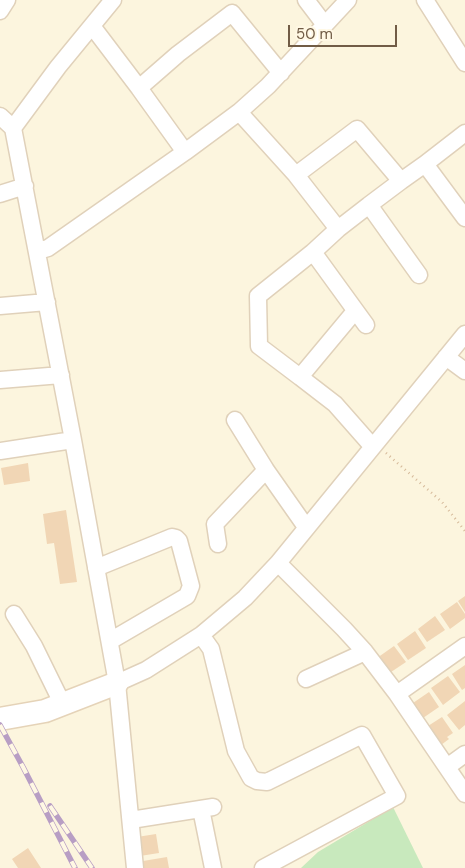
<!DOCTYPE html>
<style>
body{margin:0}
#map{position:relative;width:465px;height:868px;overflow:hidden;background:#fcf5de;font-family:"DM Sans",sans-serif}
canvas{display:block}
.scale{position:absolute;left:288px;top:25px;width:109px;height:22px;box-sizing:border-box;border:2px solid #715c46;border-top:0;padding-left:6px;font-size:15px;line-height:18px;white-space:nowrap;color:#715c46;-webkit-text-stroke:4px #fff8e4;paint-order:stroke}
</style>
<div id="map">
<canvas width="465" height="868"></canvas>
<div class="scale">50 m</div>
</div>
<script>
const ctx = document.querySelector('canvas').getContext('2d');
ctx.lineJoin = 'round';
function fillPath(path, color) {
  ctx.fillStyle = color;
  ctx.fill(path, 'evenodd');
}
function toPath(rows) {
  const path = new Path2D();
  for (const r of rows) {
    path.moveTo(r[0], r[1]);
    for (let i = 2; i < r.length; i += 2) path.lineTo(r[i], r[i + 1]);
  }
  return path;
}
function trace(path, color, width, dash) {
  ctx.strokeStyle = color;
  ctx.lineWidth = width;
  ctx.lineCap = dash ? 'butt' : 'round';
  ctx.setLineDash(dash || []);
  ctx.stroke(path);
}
fillPath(toPath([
 [393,807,423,868,301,868,318,852]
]), '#c8e9bd');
fillPath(toPath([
 [28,463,30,481,4,485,1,468],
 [66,510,77,582,60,584,54,543,47,544,43,514],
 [465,596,465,612,458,601],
 [457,602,465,614,465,618,450,629,440,614],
 [435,616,445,630,427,642,418,629],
 [415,631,426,648,408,660,397,644],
 [394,646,406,662,388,674,377,658],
 [465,665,465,688,462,690,452,674],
 [448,676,460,692,443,705,431,688],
 [429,692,439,707,423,718,413,703],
 [465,701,465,725,459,730,447,715],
 [442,717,453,733,447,737,449,739,441,745,428,726],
 [156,834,159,853,140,856,137,837],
 [28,848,41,868,18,868,12,859],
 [167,857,169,868,144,868,143,861]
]), '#f1d6b5');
const street = toPath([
 [113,0,58,67,13,128,73,440,117,683,135,868],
 [306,0,325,25],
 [348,0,268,86,239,112,296,175,357,129,401,181,425,164],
 [425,0,465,63],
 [0,11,7,0],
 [92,26,139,88,178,54,232,13,281,73],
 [139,88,185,152,239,112],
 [0,116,13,128],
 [465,133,425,164,465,218],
 [296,175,338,229,369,205],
 [401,181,369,205,419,275],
 [0,194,25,186],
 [338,229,313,252,366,325],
 [38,251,48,248,185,152],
 [313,252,258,296,259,346,300,377,355,311],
 [0,306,47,302],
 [446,357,465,371],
 [300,377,335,404,372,446],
 [0,380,61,375],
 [235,420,266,470,306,527],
 [0,451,73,440],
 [218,544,215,524,266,470],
 [278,563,344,629,365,652,397,694,465,794],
 [96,568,172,537,176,538,179,541,191,586,187,596,110,641],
 [14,614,34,646,63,705],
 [201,635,211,649,236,751,251,778,257,781,267,782,362,735,397,796,263,868],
 [306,679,365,652],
 [117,683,146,670,201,635,245,598,278,563,465,334],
 [397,694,465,646],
 [447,767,465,754],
 [201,809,213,868],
 [131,820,213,807]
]);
const secondary = toPath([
 [0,719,45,711,117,683]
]);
trace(street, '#e0d1ba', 19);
trace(secondary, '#e5d3b8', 25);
trace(toPath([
 [386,453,442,502,465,531]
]), '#d5b999', 2.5, [1, 4]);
trace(street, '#fff', 16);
trace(secondary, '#fff', 22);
const rail = toPath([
 [0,725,23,767,75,868],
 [50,806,92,868]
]);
trace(rail, '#b89ec4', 5.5);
trace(rail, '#fff8e4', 4, [11]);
</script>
